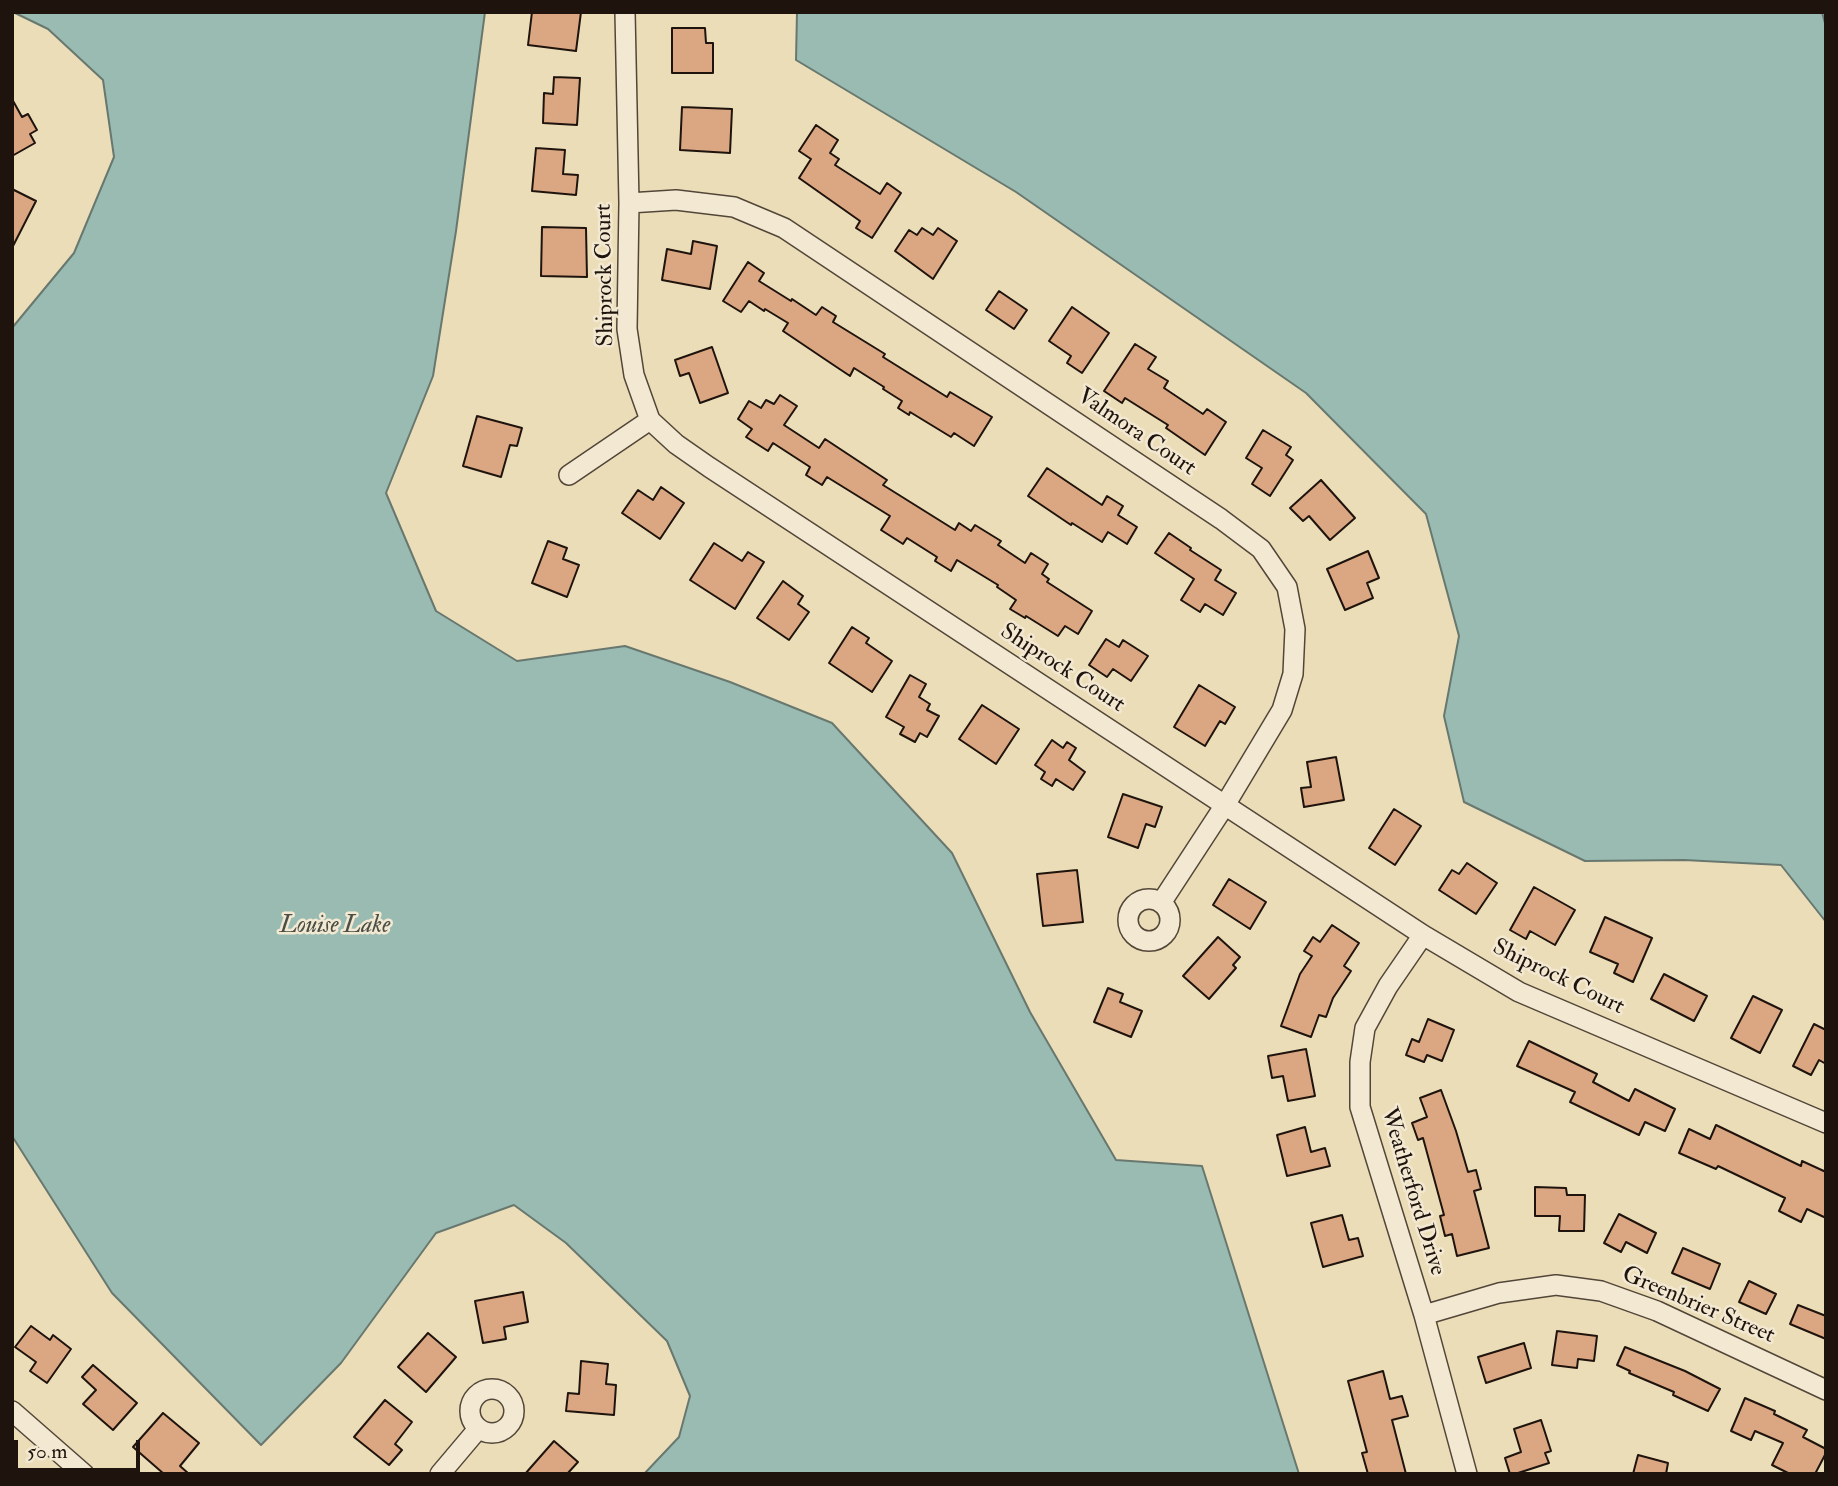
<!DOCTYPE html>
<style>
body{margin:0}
#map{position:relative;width:1838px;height:1486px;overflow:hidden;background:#ecddb9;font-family:"IM FELL Double Pica",serif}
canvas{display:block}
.frame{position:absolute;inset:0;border:14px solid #1e140d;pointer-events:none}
.scale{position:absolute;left:14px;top:1440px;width:126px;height:32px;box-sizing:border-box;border:4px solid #1e140d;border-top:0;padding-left:9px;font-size:21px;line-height:24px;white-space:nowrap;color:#1e140d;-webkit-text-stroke:5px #f3e9d2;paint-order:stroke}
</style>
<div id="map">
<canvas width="1838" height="1486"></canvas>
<div class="frame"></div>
<div class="scale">50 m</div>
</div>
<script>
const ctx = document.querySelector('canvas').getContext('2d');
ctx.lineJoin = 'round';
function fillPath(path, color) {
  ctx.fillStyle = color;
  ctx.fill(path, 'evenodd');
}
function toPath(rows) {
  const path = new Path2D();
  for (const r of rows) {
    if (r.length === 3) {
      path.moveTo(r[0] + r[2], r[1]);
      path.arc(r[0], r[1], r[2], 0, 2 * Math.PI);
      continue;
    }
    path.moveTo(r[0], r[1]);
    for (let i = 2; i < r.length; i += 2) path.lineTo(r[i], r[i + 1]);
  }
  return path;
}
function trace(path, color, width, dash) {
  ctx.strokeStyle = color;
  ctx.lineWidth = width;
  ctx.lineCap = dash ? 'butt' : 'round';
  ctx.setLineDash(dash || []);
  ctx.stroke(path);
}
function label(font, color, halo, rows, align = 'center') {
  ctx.font = font + ' "IM FELL Double Pica",serif';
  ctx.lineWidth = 5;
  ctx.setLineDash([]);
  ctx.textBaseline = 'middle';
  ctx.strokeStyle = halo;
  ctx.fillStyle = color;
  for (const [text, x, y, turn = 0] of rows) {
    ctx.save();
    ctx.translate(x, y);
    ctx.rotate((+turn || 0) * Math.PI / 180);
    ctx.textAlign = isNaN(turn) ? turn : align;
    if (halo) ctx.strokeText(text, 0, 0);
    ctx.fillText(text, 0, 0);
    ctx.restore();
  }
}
const water = toPath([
 [13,12,485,12,456,231,433,376,386,493,436,611,517,661,625,646,730,682,832,723,952,853,1030,1012,1116,1160,1202,1166,1299,1474,644,1474,679,1437,690,1396,667,1341,566,1243,514,1205,436,1233,341,1363,261,1445,112,1293,12,1136,12,328,74,253,114,157,103,80,48,29,13,12],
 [797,12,1822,12,1826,27,1826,922,1781,865,1684,860,1585,861,1464,802,1444,716,1459,636,1426,514,1306,393,1016,192,796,60,797,12]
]);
fillPath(water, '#99bbb1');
trace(water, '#68786f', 2);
const building = toPath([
 [532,12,581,12,576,51,528,45,532,12],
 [672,28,705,28,706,43,713,43,713,73,672,73,672,28],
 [554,77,580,78,577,125,543,123,544,93,553,94,554,77],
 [12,99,22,117,28,114,37,130,30,134,35,143,12,156,12,99],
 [682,107,732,109,730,153,680,150,682,107],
 [816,125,838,140,830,153,839,159,835,165,880,194,887,183,901,193,872,238,856,228,860,221,799,178,811,159,799,151,816,125],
 [536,148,565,150,563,174,578,175,576,195,532,191,536,148],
 [12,189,36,201,12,248,12,189],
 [542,227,586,228,587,277,541,276,542,227],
 [922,228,933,235,938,228,957,241,933,279,895,251,909,230,917,235,922,228],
 [693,241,717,246,710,289,662,280,667,249,691,254,693,241],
 [748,262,764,273,759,281,791,301,792,299,816,315,822,307,836,316,833,322,885,354,883,357,947,397,950,392,992,417,974,446,954,433,951,437,910,412,909,415,898,408,902,401,883,389,884,387,854,368,850,376,832,364,783,331,788,323,765,309,764,311,749,301,741,312,723,301,748,262],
 [999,291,1027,310,1014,329,986,310,999,291],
 [1072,307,1109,333,1082,373,1067,363,1071,356,1049,341,1072,307],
 [1135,344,1156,357,1148,369,1168,381,1164,388,1203,414,1207,409,1226,422,1205,455,1166,428,1168,425,1125,398,1122,403,1104,391,1135,344],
 [712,347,728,393,700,403,689,373,680,376,675,360,712,347],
 [780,395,797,406,784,425,819,448,825,439,887,480,883,485,955,530,959,523,971,531,975,525,1001,541,998,545,1025,563,1031,553,1048,564,1042,574,1049,579,1047,582,1092,611,1078,634,1065,626,1058,636,1026,616,1025,618,1010,609,1016,600,997,587,998,585,957,560,951,571,935,561,937,557,907,538,903,544,881,530,890,516,827,477,822,485,806,475,810,467,773,443,768,451,746,437,752,429,738,419,749,401,761,408,766,400,774,404,780,395],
 [477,416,522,428,517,446,510,445,501,477,463,466,477,416],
 [1263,430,1291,447,1286,455,1293,460,1270,496,1252,484,1262,468,1246,458,1263,430],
 [1047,468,1102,505,1107,496,1123,506,1118,515,1137,527,1127,544,1108,532,1102,542,1072,523,1071,525,1028,496,1047,468],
 [1321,480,1355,518,1330,540,1309,516,1303,521,1290,508,1321,480],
 [661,487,684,503,660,539,622,513,638,490,653,500,661,487],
 [1169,533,1191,548,1190,550,1221,570,1215,580,1236,593,1223,615,1205,604,1200,612,1181,600,1194,579,1155,553,1169,533],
 [548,541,567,548,563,559,579,565,567,597,532,583,548,541],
 [714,543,742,561,748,552,764,562,735,609,690,580,714,543],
 [1368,551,1379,578,1367,583,1373,598,1345,610,1327,569,1368,551],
 [783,581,803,596,798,604,809,612,789,640,757,618,783,581],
 [852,627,869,638,866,643,892,661,872,692,829,663,852,627],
 [1106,639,1119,647,1123,640,1148,656,1131,681,1113,669,1107,677,1089,665,1106,639],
 [910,675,926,684,919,697,930,704,927,710,939,716,927,737,920,733,915,742,900,734,904,727,886,717,910,675],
 [1199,685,1235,707,1225,724,1220,721,1205,746,1174,727,1199,685],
 [982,705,1019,729,996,764,959,739,982,705],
 [1052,740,1063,748,1067,742,1076,748,1069,760,1085,772,1073,790,1056,779,1052,786,1041,779,1045,772,1035,765,1052,740],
 [1336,757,1344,800,1304,807,1301,788,1311,787,1307,762,1336,757],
 [1123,794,1162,807,1155,827,1146,824,1138,848,1108,837,1123,794],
 [1394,809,1421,826,1395,865,1369,848,1394,809],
 [1467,863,1497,883,1476,914,1439,890,1452,870,1459,874,1467,863],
 [1077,870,1083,922,1043,926,1037,874,1077,870],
 [1229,879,1266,902,1250,929,1213,905,1229,879],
 [1534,887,1575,910,1555,945,1530,931,1526,939,1510,930,1534,887],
 [1605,917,1652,938,1633,982,1614,973,1618,964,1590,952,1605,917],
 [1332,925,1359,943,1344,966,1351,971,1333,998,1326,1017,1319,1015,1311,1037,1281,1026,1300,974,1312,956,1304,951,1313,937,1320,942,1332,925],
 [1218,937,1240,957,1233,965,1236,968,1209,999,1183,976,1218,937],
 [1664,974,1707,996,1694,1021,1651,999,1664,974],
 [1108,988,1123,994,1120,1002,1142,1011,1131,1037,1094,1022,1108,988],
 [1753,996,1782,1010,1760,1053,1731,1038,1753,996],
 [1428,1019,1454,1030,1442,1061,1427,1055,1424,1062,1406,1055,1412,1039,1419,1042,1428,1019],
 [1814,1024,1826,1030,1826,1064,1819,1060,1811,1075,1793,1066,1814,1024],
 [1529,1041,1597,1074,1593,1082,1629,1101,1635,1089,1675,1109,1665,1131,1645,1122,1639,1135,1570,1102,1575,1092,1517,1066,1529,1041],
 [1306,1049,1315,1096,1288,1101,1283,1076,1272,1078,1268,1056,1306,1049],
 [1441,1090,1456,1131,1468,1172,1476,1170,1481,1189,1474,1191,1489,1248,1457,1256,1452,1234,1445,1236,1440,1216,1444,1215,1423,1138,1418,1140,1412,1123,1427,1117,1420,1098,1441,1090],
 [1716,1125,1801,1166,1802,1161,1826,1172,1826,1218,1807,1209,1801,1222,1779,1211,1785,1198,1718,1166,1716,1169,1679,1153,1689,1129,1710,1139,1716,1125],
 [1305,1127,1311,1152,1325,1148,1330,1166,1287,1176,1277,1135,1305,1127],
 [1535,1187,1566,1188,1567,1195,1585,1195,1584,1231,1559,1231,1560,1216,1535,1216,1535,1187],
 [1619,1214,1656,1233,1647,1253,1626,1242,1621,1252,1604,1243,1619,1214],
 [1342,1215,1349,1240,1358,1238,1363,1256,1323,1267,1311,1223,1342,1215],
 [1683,1248,1720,1264,1710,1289,1672,1273,1683,1248],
 [1749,1281,1776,1294,1766,1314,1739,1302,1749,1281],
 [523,1292,528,1322,504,1327,506,1339,483,1343,475,1301,523,1292],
 [1798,1305,1826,1316,1826,1339,1790,1324,1798,1305],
 [31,1326,50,1340,53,1335,71,1349,47,1383,30,1371,36,1362,15,1347,31,1326],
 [1557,1331,1597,1336,1594,1361,1578,1359,1577,1368,1552,1365,1557,1331],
 [428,1333,456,1357,426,1392,398,1367,428,1333],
 [1524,1343,1531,1368,1486,1383,1478,1357,1524,1343],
 [1625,1347,1685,1371,1720,1389,1708,1411,1673,1395,1674,1392,1629,1373,1630,1371,1617,1365,1625,1347],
 [581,1361,608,1364,606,1384,616,1385,614,1415,566,1411,568,1393,579,1394,581,1361],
 [93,1365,137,1403,113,1430,83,1404,96,1390,82,1377,93,1365],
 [1383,1371,1390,1399,1402,1396,1408,1416,1392,1420,1406,1474,1368,1474,1362,1453,1367,1452,1348,1381,1383,1371],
 [1745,1398,1775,1411,1774,1414,1807,1430,1803,1437,1826,1449,1826,1453,1815,1474,1790,1474,1772,1465,1783,1443,1755,1431,1751,1440,1731,1431,1745,1398],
 [385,1400,412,1422,395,1444,402,1450,389,1465,354,1437,385,1400],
 [163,1413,199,1443,180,1466,189,1474,164,1474,133,1447,163,1413],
 [1541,1420,1551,1451,1545,1453,1549,1463,1515,1474,1510,1474,1505,1458,1521,1452,1514,1429,1541,1420],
 [554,1441,578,1462,567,1474,525,1474,554,1441],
 [1638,1455,1668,1463,1666,1474,1633,1474,1638,1455]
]);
fillPath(building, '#dba682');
trace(building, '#1e140d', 2);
const street = toPath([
 [625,12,629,203,627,329,634,375,650,420,676,444,709,467,1423,935,1519,992,1826,1123],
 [629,203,676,200,734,207,784,228,1221,519,1261,549,1287,587,1295,629,1293,674,1282,710,1225,805,1161,903],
 [569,475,650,420],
 [1149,920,21],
 [1423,935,1388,986,1365,1028,1360,1062,1360,1107,1424,1315,1467,1474],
 [1424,1315,1499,1293,1556,1285,1601,1291,1657,1311,1826,1390],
 [492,1411,22],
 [12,1411,84,1474],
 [440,1474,478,1429]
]);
trace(street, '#524638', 22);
trace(street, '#f3e9d2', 19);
label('23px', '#1e140d', '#f3e9d2', [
 ["Shiprock Court",606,275,-91],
 ["Valmora Court",1136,433,34],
 ["Shiprock Court",1062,669,33],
 ["Shiprock Court",1558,978,26],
 ["Weatherford Drive",1412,1192,73],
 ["Greenbrier Street",1698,1306,23]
]);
label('italic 24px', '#494e46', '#f3e9d2', [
 ["Louise Lake",335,927]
]);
</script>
